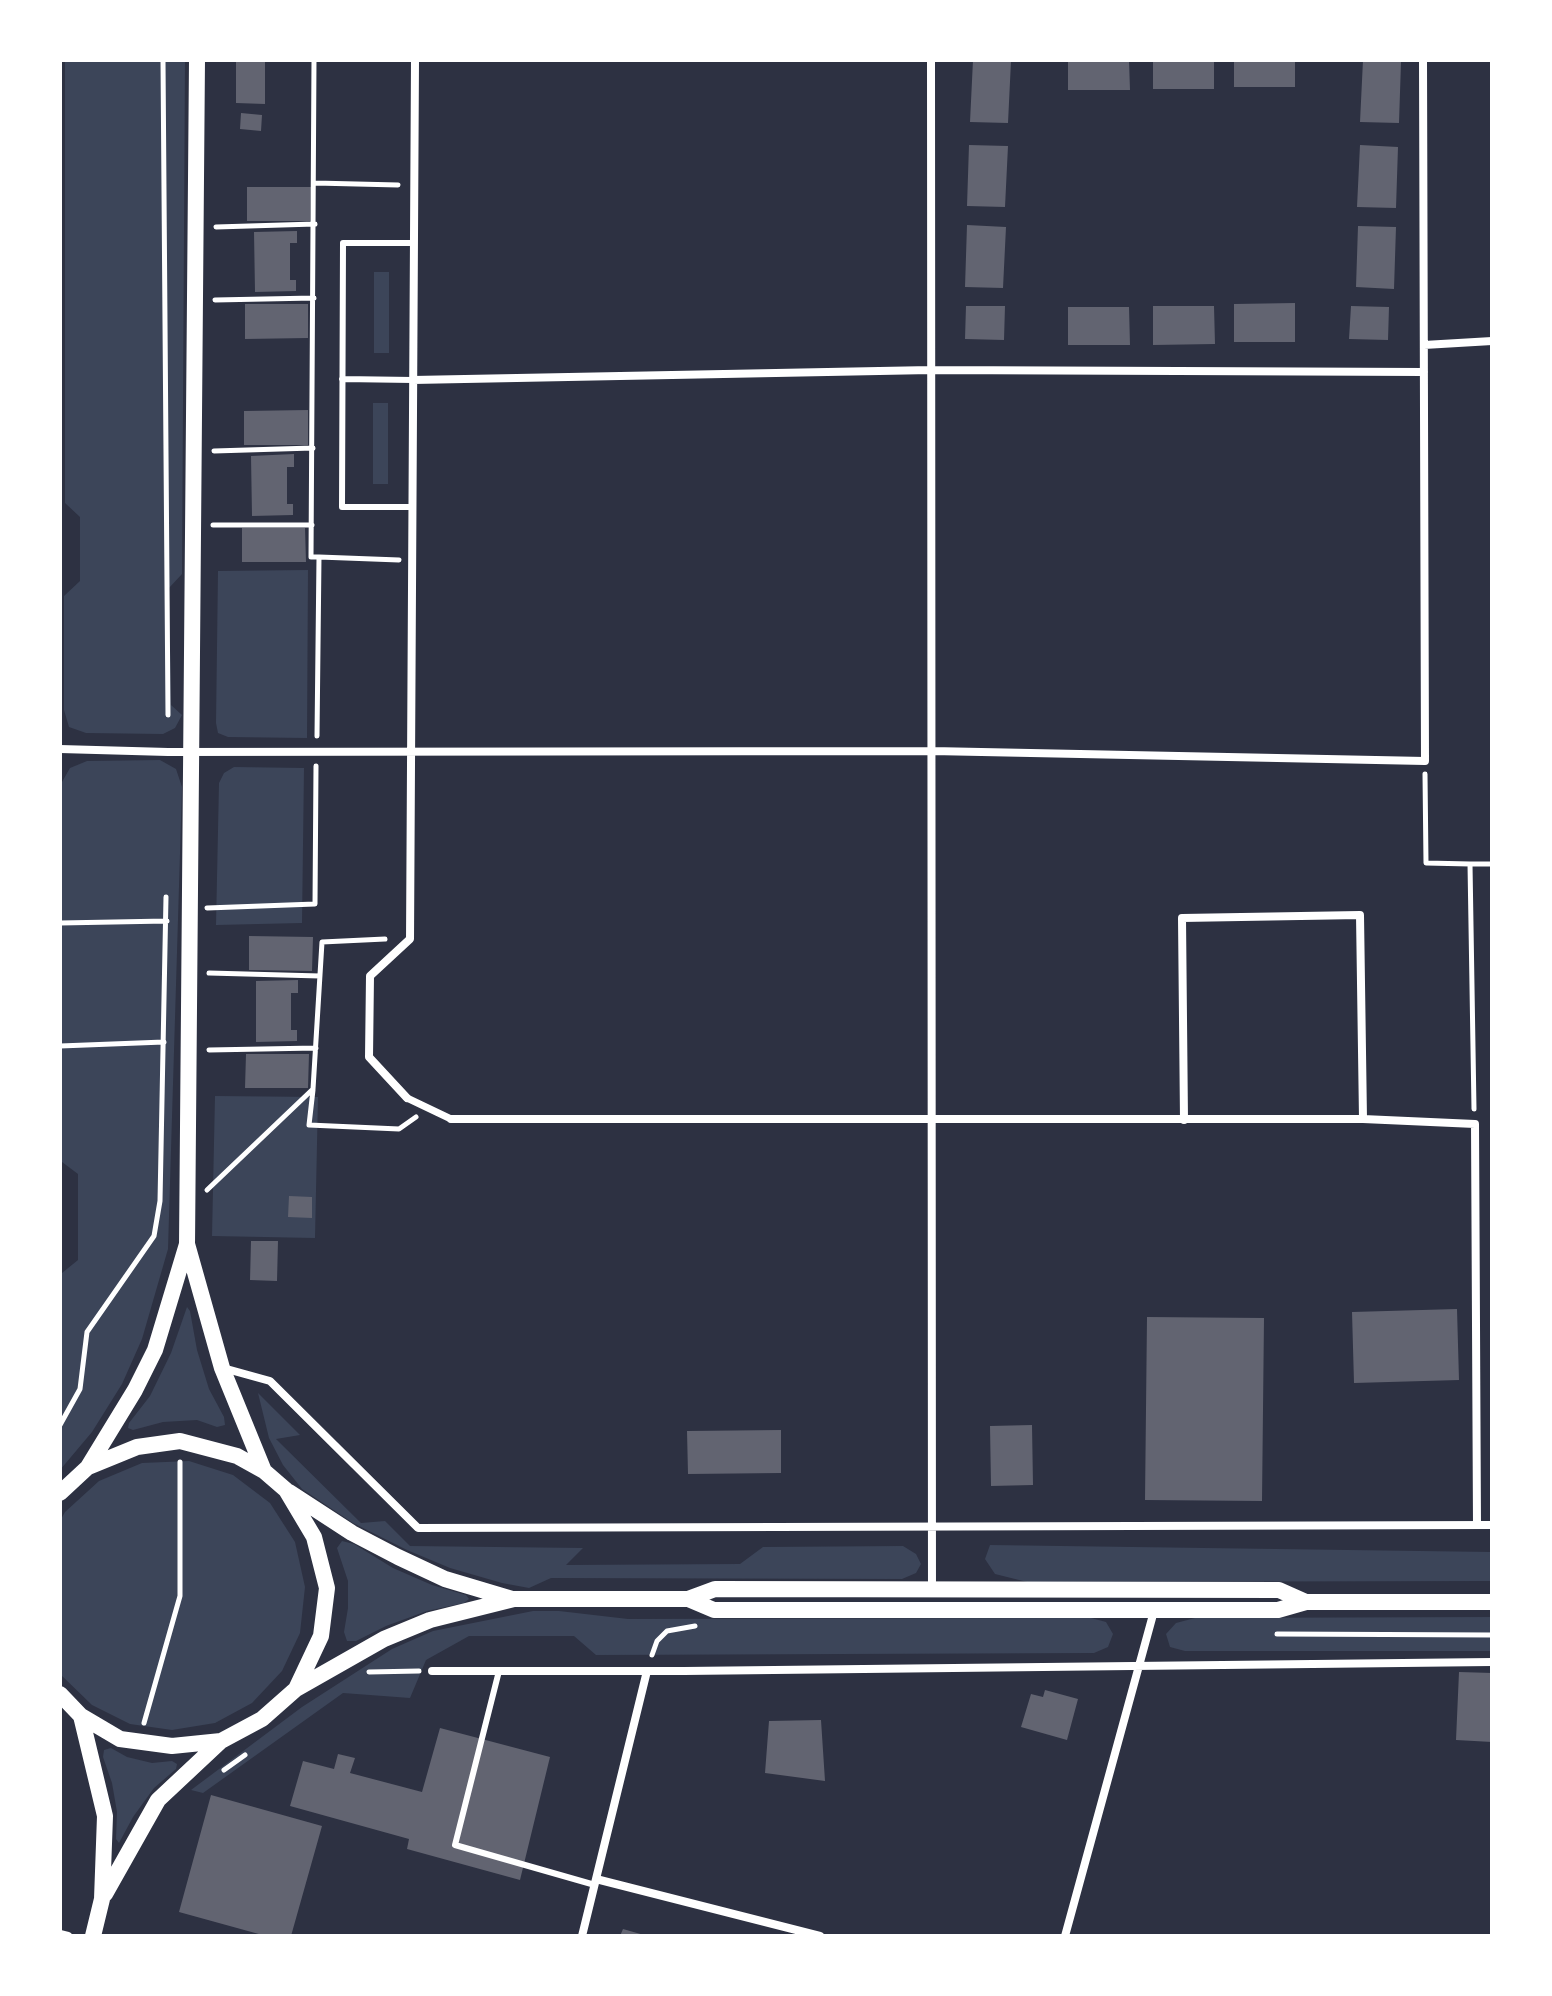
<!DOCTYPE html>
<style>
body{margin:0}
#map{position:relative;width:1552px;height:1996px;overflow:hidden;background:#2d3142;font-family:"DM Sans",sans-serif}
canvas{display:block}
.frame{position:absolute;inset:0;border:62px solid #fff;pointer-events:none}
</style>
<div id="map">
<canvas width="1552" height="1996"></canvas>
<div class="frame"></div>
</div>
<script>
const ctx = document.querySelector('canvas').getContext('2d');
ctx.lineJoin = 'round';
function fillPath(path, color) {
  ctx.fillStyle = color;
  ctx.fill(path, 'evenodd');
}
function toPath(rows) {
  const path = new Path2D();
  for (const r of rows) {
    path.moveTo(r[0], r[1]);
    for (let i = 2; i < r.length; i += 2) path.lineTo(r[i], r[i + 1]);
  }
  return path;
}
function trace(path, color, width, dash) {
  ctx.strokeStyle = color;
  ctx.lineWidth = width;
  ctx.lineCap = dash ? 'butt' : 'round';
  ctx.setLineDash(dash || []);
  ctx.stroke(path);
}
fillPath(toPath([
 [65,60,185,60,182,574,169,588,171,705,182,715,175,728,163,734,86,733,69,727,64,710,64,596,80,581,80,517,65,503],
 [374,272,389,272,389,353,374,353],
 [373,403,388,403,388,484,373,484],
 [308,570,307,738,228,737,218,733,216,723,218,571],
 [160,760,176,769,182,787,168,1249,142,1339,122,1384,92,1432,60,1470,62,1273,78,1260,78,1174,62,1162,62,782,70,768,87,761],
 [234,767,304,768,302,923,216,925,219,783,224,773],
 [215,1096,318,1097,315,1238,212,1236],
 [187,1307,190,1311,197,1350,209,1389,224,1417,225,1425,217,1427,197,1420,163,1422,133,1430,128,1428,129,1423,150,1396,171,1353],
 [258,1393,300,1435,276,1439,361,1523,385,1521,410,1546,583,1548,566,1565,740,1564,763,1547,903,1546,916,1554,921,1564,916,1573,902,1579,551,1578,529,1588,502,1583,450,1568,407,1550,353,1523,302,1489,283,1465,269,1438],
 [189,1461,233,1475,270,1503,295,1542,305,1587,300,1633,282,1671,252,1703,215,1723,172,1730,130,1724,92,1705,61,1675,60,1521,65,1512,99,1481,142,1463],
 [342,1541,354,1544,393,1568,432,1585,466,1595,469,1599,464,1603,427,1611,386,1626,356,1641,347,1641,344,1632,348,1608,348,1581,337,1548],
 [990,1545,1492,1552,1492,1581,1027,1582,995,1574,985,1559],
 [533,1611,559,1611,628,1619,1091,1618,1106,1622,1113,1634,1108,1647,1094,1653,596,1655,574,1636,469,1636,426,1660,410,1698,343,1693,203,1793,191,1790,302,1707,392,1649,433,1631],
 [1492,1617,1492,1651,1185,1651,1170,1647,1166,1634,1176,1623,1195,1618],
 [111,1748,127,1757,152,1763,172,1761,177,1764,176,1769,154,1788,133,1817,119,1843,116,1839,117,1812,112,1783,103,1757,104,1750]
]), '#3c4559');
fillPath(toPath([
 [236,60,265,60,265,104,236,103],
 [973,60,1011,61,1008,123,970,122],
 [1068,60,1129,60,1130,90,1068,90],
 [1153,60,1214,60,1214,89,1153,89],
 [1234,60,1295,60,1295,87,1234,87],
 [1363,60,1401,62,1399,123,1360,122],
 [241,113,262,115,261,131,240,129],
 [969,145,1008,146,1005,207,967,206],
 [1360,145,1398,147,1396,208,1357,207],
 [247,187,311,187,310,221,247,221],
 [967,225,1006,227,1003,288,965,287],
 [1358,226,1396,227,1394,289,1356,287],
 [297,231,297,243,290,243,290,280,296,280,296,291,255,292,254,232],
 [1295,303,1295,342,1234,342,1234,304],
 [245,304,308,304,308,338,245,339],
 [966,306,1005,306,1004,340,965,339],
 [1153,306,1214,306,1215,344,1153,345],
 [1351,306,1389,307,1388,340,1349,339],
 [1068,307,1129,307,1130,345,1068,345],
 [308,410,308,445,244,445,244,411],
 [294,454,294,467,287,467,287,504,293,504,293,515,252,516,251,456],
 [242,528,305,528,306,562,242,562],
 [249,936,313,937,312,971,249,970],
 [298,980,298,993,291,993,291,1030,297,1030,297,1041,256,1042,256,981],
 [246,1054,309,1054,308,1088,245,1088],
 [289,1196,312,1197,312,1218,288,1217],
 [251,1241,278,1241,277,1281,250,1280],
 [1457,1309,1459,1380,1354,1383,1352,1312],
 [1147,1317,1264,1318,1262,1501,1145,1500],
 [1032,1425,1033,1485,991,1486,990,1426],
 [781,1430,781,1473,688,1474,687,1431],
 [1459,1672,1492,1673,1492,1742,1456,1740],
 [1045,1690,1078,1699,1067,1740,1021,1727,1031,1694,1043,1697],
 [821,1720,825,1781,765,1773,769,1721],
 [440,1728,550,1757,520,1880,407,1849,409,1839,290,1806,303,1761,334,1769,338,1754,355,1758,350,1773,422,1792],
 [211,1795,322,1826,291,1936,266,1936,179,1912],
 [623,1929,644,1935,644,1936,620,1936]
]), '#626471');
trace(toPath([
 [163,60,168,715],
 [314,60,311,557,319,557,317,736],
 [315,183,398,185],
 [216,227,315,224],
 [215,300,314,298],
 [214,451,313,448],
 [213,525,312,525],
 [319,557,399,560],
 [1425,774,1426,863,1470,864,1474,1109],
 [1470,864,1492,864],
 [207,908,315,904,316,766],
 [60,923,167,921],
 [209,973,320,976],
 [60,1046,164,1042],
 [209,1050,316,1048],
 [313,1090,309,1125,399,1129,416,1117],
 [207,1190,313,1089,322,942,385,939],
 [60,1425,80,1389,87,1332,154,1236,160,1201,166,897],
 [1277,1634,1492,1635],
 [652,1655,657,1641,667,1631,695,1626],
 [369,1672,419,1671],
 [144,1723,180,1596,180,1462],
 [224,1770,245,1755]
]), '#fff', 5);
trace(toPath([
 [342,379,413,380],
 [412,507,342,507,343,243,413,243],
 [499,1671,455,1845,595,1885]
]), '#fff', 6);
trace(toPath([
 [407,1098,451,1119]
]), '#fff', 7);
trace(toPath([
 [931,60,932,1589],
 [1424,345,1492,341],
 [413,380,931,370,1424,372],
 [60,749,168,752,932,751,1425,761,1423,60],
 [407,1098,369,1057,370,976,410,939,415,60],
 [451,1119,1363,1119,1475,1124,1477,1525],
 [1184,1120,1182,918,1360,915,1363,1119],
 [223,1368,270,1381,418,1528,1492,1525],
 [432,1671,684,1671,1492,1662],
 [596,1879,820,1936],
 [60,1934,68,1936],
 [582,1936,647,1671],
 [1065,1936,1154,1611]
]), '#fff', 8);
trace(toPath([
 [197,60,187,1244,222,1368,264,1471],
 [88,1467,135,1390,155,1350,187,1244],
 [289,1492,352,1533,398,1557,445,1579,512,1599],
 [60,1493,88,1467,137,1447,180,1441,237,1456,264,1471,286,1490,314,1537,327,1588,321,1636,296,1689,262,1719,221,1741,172,1746,120,1739,81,1716,60,1694],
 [688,1599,714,1610,1278,1610,1306,1602,1492,1602],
 [296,1689,384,1639,430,1620,514,1599,688,1599,715,1589,1279,1590,1306,1602],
 [81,1716,105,1816,102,1899,93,1936],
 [105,1894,158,1800,221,1741]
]), '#fff', 16);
</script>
